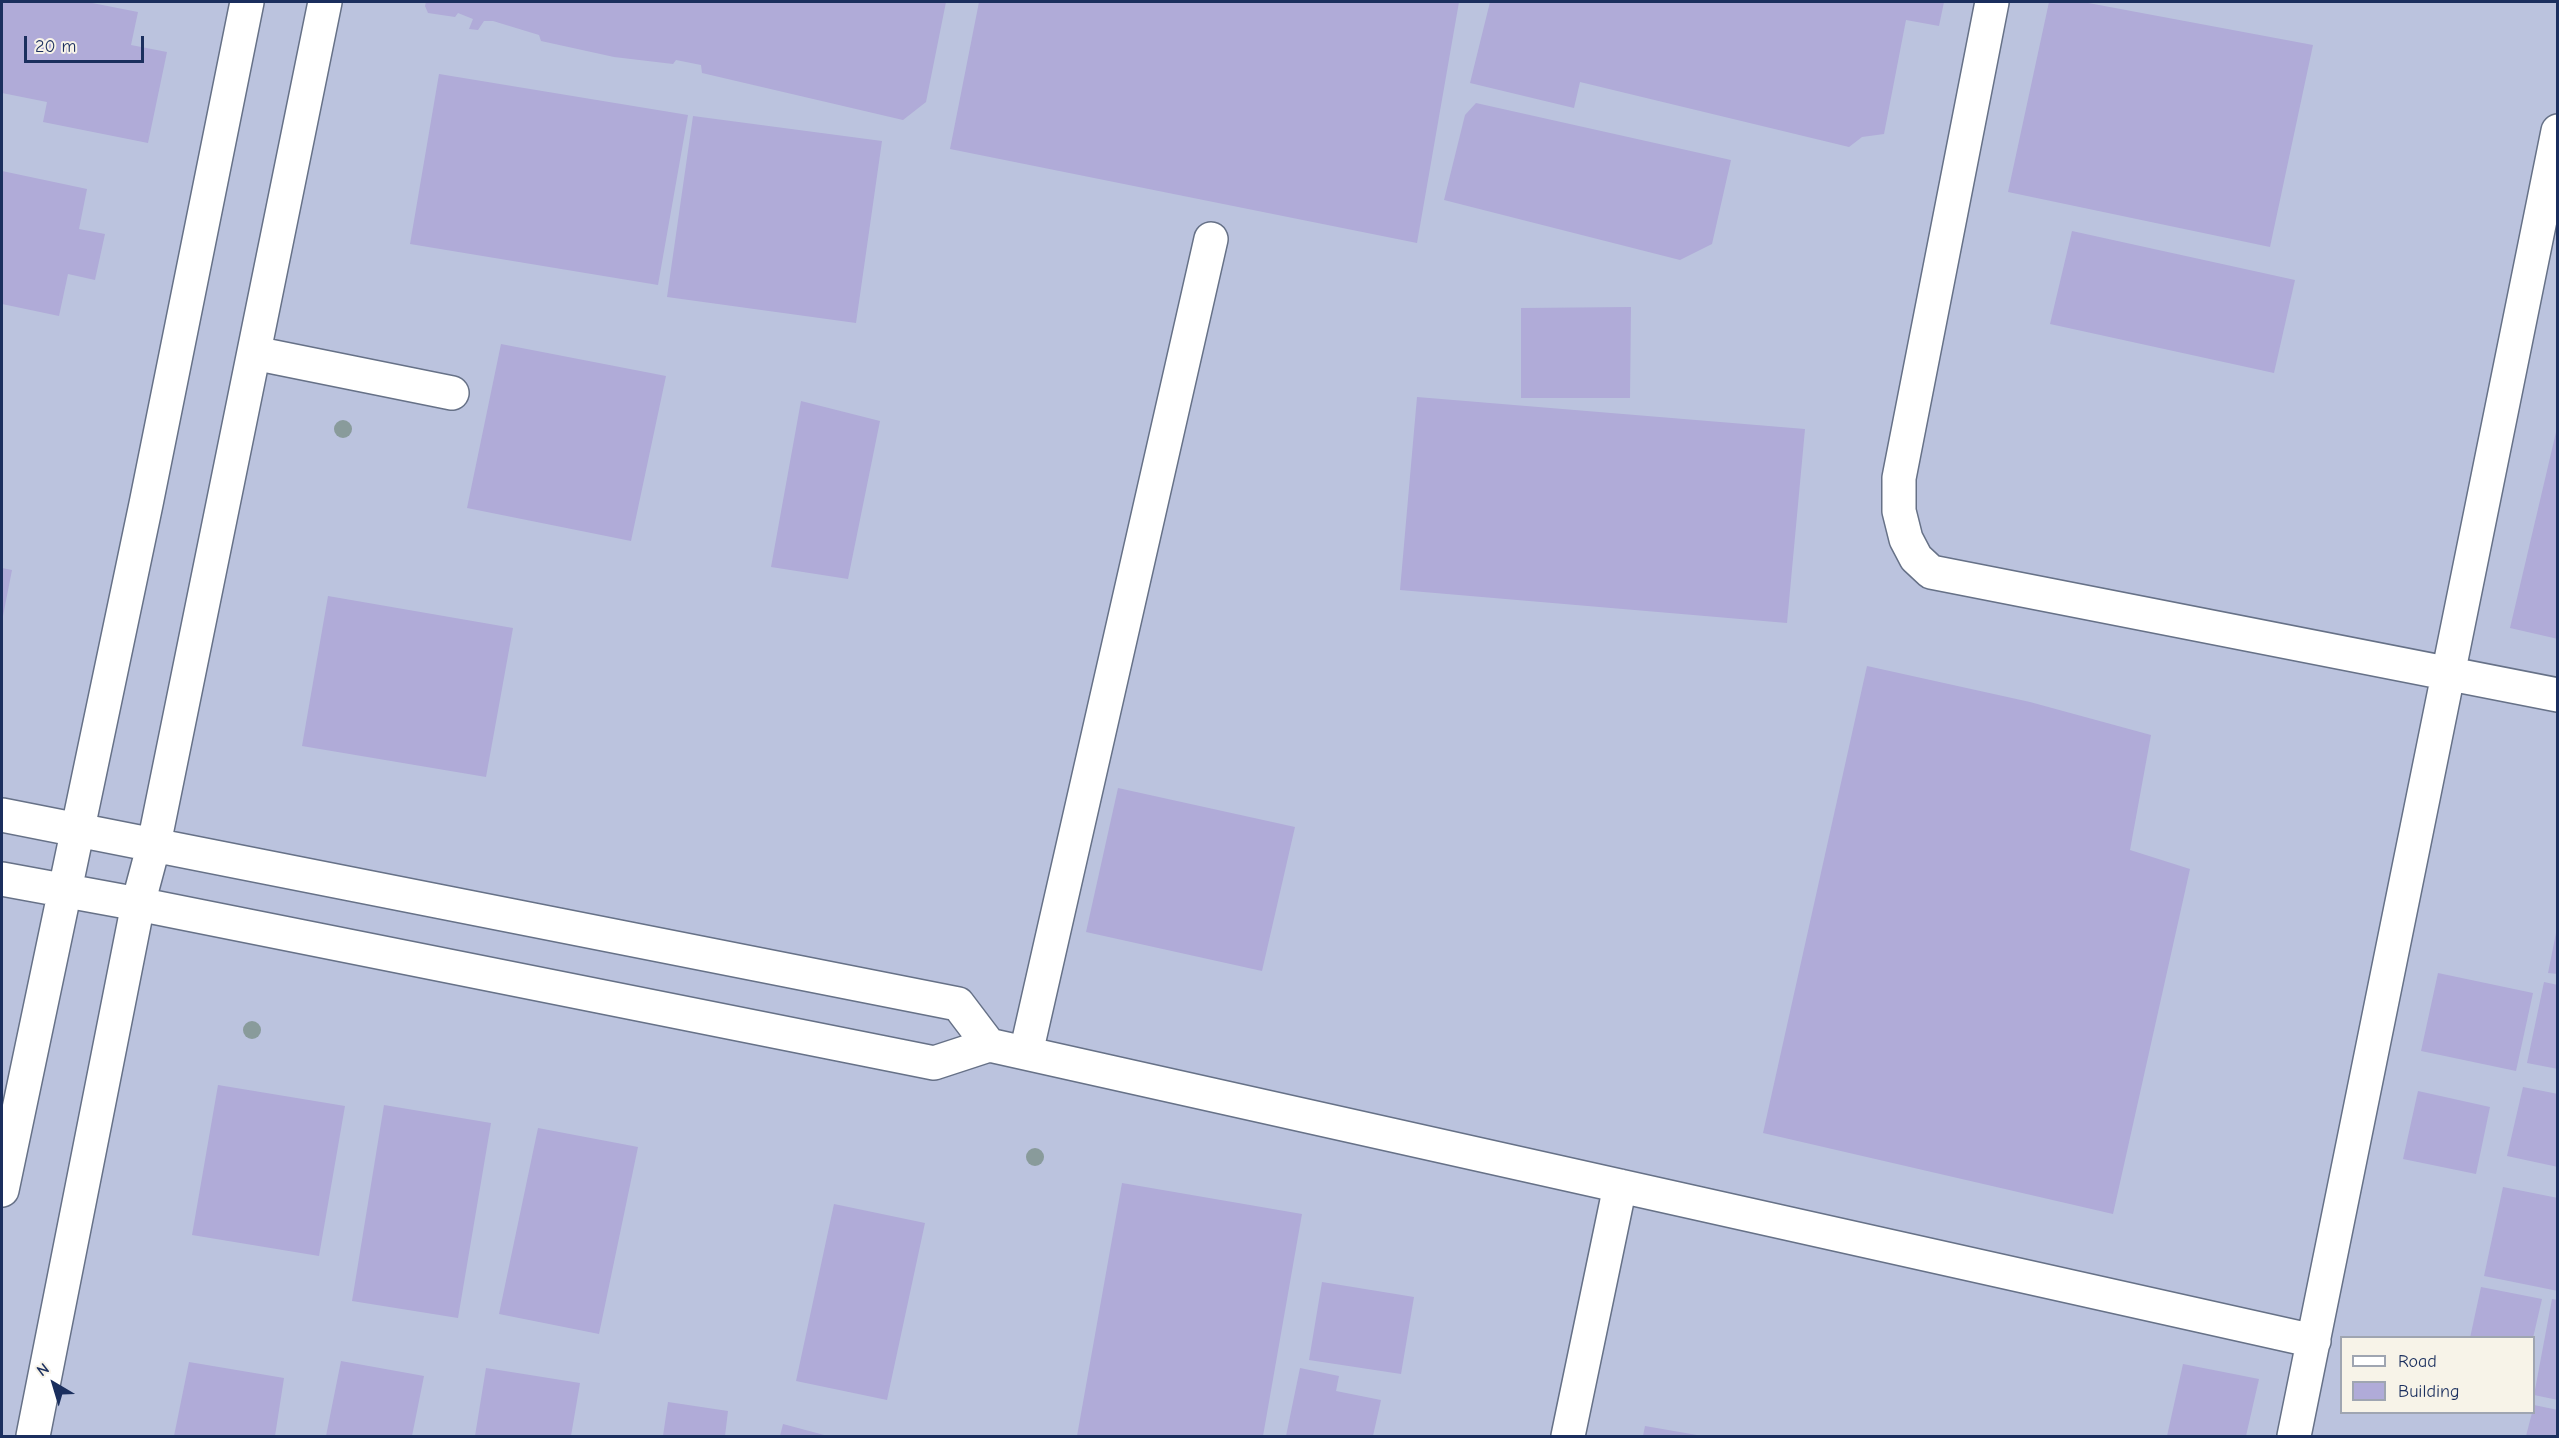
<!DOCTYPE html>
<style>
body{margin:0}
#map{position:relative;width:2559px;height:1438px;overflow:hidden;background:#f0ebd4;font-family:"Comic Neue",sans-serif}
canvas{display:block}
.frame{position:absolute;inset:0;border:3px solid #1b2f5e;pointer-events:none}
.legend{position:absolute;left:2340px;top:1336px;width:195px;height:78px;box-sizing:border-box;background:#f7f3e8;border:2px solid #9fa5b1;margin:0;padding:8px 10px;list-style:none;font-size:18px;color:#1b2f5e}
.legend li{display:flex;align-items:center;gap:12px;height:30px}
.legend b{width:30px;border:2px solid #9fa5b1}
.north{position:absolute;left:24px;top:1354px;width:60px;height:60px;-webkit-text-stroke:4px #f7f3e8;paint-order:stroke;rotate:322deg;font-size:16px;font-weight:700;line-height:24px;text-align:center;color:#1b2f5e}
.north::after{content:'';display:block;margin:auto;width:21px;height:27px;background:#1b2f5e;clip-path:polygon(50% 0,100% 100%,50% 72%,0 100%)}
.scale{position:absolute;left:24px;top:36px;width:120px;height:27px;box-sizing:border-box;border:3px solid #1b2f5e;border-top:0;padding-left:8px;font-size:18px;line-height:21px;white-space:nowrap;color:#1b2f5e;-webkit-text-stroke:4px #f7f3e8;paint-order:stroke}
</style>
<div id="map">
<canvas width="2559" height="1438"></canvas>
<div class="frame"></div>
<ul class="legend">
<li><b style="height:8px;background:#fff"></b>Road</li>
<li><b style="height:16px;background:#b0abd8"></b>Building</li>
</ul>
<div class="north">N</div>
<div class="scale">20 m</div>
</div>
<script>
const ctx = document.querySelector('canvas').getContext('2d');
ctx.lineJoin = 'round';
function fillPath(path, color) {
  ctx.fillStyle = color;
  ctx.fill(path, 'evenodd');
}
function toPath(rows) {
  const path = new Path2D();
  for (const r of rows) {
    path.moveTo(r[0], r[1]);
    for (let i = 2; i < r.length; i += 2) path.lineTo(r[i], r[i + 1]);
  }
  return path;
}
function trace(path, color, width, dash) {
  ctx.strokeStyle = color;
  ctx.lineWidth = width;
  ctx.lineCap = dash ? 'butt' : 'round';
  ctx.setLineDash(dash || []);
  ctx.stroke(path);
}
fillPath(toPath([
 [2,2,2557,2,2557,1436,2,1436],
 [2342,1338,2534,1338,2534,1412,2342,1412]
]), '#bbc3de');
fillPath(toPath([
 [2,2,87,2,138,12,131,45,167,52,148,143,43,122,47,102,2,93],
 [426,2,946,2,926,102,903,120,702,73,701,65,676,60,673,64,614,57,541,41,539,35,493,21,484,21,478,30,469,29,473,19,458,13,455,17,428,13,425,6],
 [979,2,1459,2,1417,243,950,149],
 [1490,2,1944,2,1939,26,1906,20,1884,134,1862,137,1849,147,1580,82,1574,108,1470,83],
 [2049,2,2083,2,2313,45,2270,247,2008,192],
 [439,74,688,115,658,285,410,244],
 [1476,103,1731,160,1712,244,1680,260,1444,200,1465,115],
 [693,116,882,141,856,323,667,297],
 [2,171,87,189,79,229,105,234,95,280,68,274,59,316,2,304],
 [2072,231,2295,280,2274,373,2050,324],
 [1631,307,1630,398,1521,398,1521,308],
 [501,344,666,376,631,541,467,508],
 [1417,397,1805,429,1787,623,1400,590],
 [801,401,880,421,848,579,771,567],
 [2557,428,2558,428,2558,639,2510,628],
 [2,568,12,570,3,616,2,616],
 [328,596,513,628,486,777,302,746],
 [1867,666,2030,702,2151,735,2130,850,2190,869,2113,1214,1763,1133],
 [1118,788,1295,827,1262,971,1086,932],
 [2556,933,2558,933,2558,974,2548,973],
 [2438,973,2533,993,2516,1071,2421,1051],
 [2544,982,2558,985,2558,1069,2527,1063],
 [218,1085,345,1106,319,1256,192,1235],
 [2523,1087,2558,1094,2558,1167,2507,1156],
 [2418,1091,2490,1107,2476,1174,2403,1159],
 [384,1105,491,1123,458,1318,352,1301],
 [538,1128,638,1147,599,1334,499,1314],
 [1122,1183,1302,1214,1263,1436,1077,1436],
 [2503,1187,2558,1198,2558,1291,2484,1276],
 [834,1204,925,1223,887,1400,796,1381],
 [1322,1282,1414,1297,1401,1374,1309,1360],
 [2481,1287,2542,1299,2533,1338,2470,1338],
 [2552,1299,2558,1300,2558,1400,2534,1395],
 [341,1361,424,1376,412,1436,326,1436],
 [189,1362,284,1378,275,1436,174,1436],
 [2183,1364,2259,1379,2246,1436,2167,1436],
 [486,1368,580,1383,571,1436,475,1436],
 [1300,1368,1339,1376,1336,1391,1381,1400,1373,1436,1286,1436],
 [668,1402,728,1411,725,1436,663,1436],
 [2534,1405,2558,1410,2558,1436,2526,1436],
 [783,1424,828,1436,780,1436],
 [1645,1426,1697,1435,1697,1436,1643,1436]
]), '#b0abd8');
const minor = toPath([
 [1992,2,1899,478,1899,511,1906,539,1916,558,1931,572,2558,695],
 [254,353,452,393],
 [2,815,958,1004,989,1045],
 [2,879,138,904,934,1063,989,1045,2314,1341],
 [1026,1053,1211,239],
 [2,1190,146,504,247,2],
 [33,1436,138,904,154,844,325,2],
 [1568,1436,1620,1186],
 [2294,1436,2558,131]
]);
trace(minor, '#667187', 36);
trace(minor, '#fff', 33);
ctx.fillStyle = '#899b9b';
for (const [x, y] of [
 [343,429],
 [252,1030],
 [1035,1157]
]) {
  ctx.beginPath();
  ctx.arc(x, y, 9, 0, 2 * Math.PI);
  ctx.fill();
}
</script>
